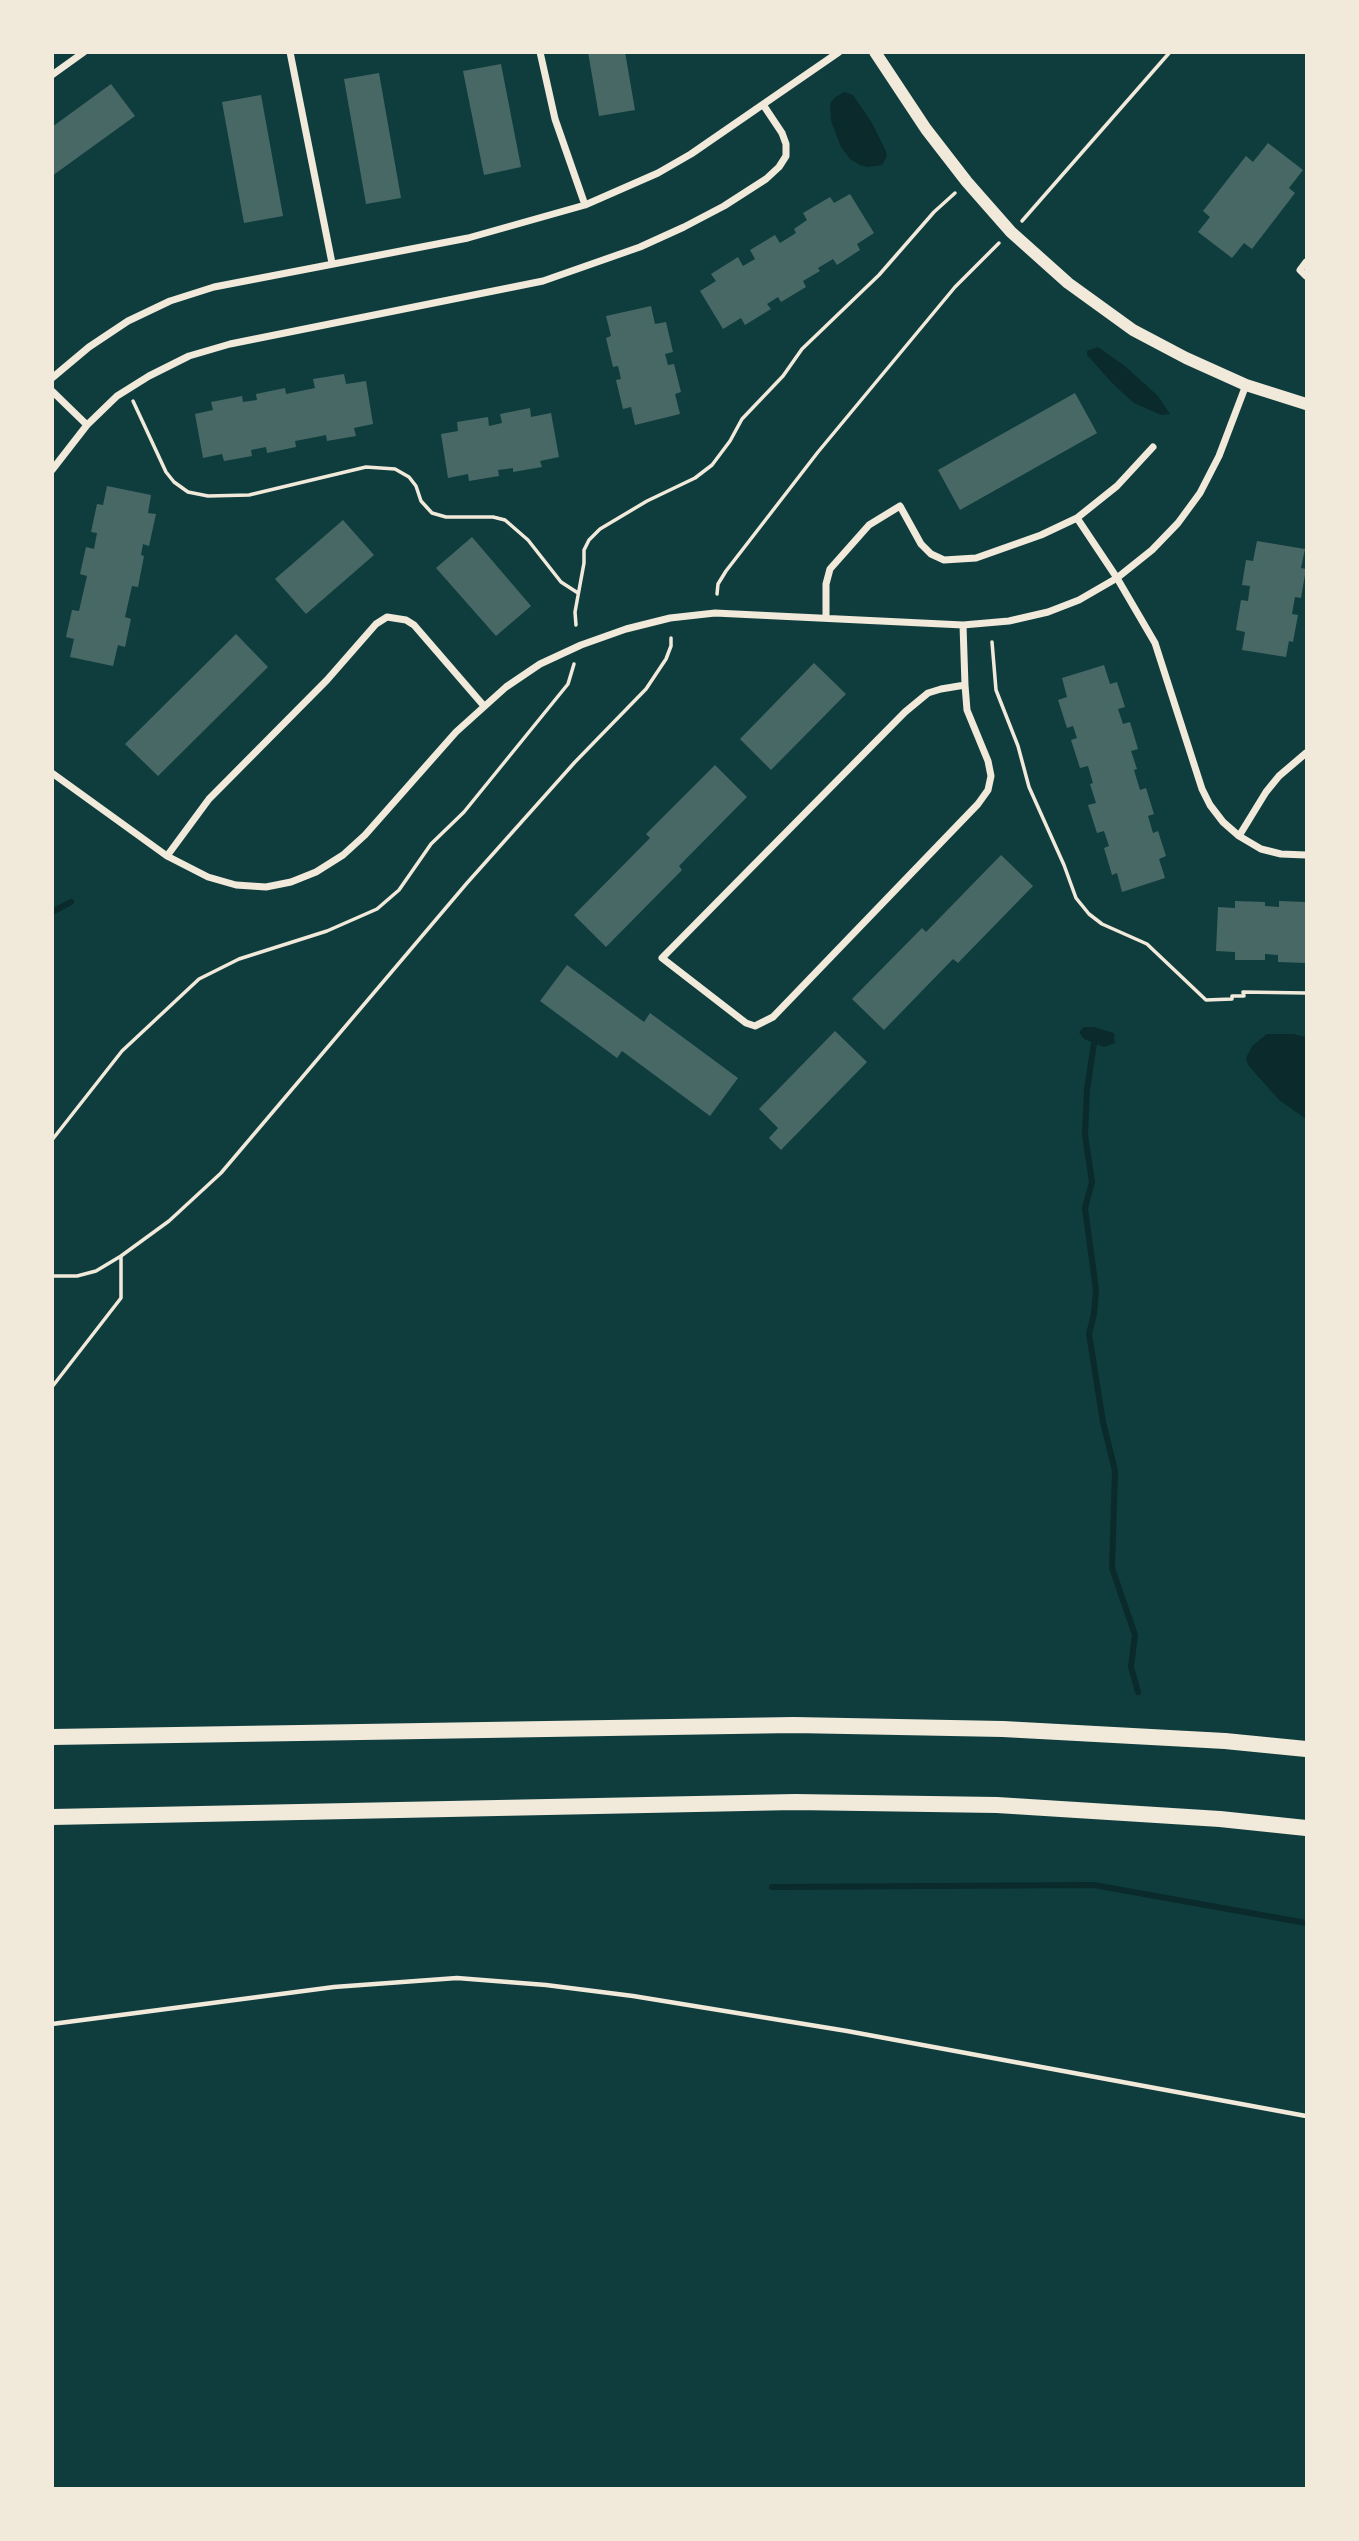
<!DOCTYPE html>
<style>
body{margin:0}
#map{position:relative;width:1359px;height:2541px;overflow:hidden;background:#0f3d3e;font-family:"Asap Condensed",sans-serif}
canvas{display:block}
.frame{position:absolute;inset:0;border:54px solid #f1e9da;pointer-events:none}
</style>
<div id="map">
<canvas width="1359" height="2541"></canvas>
<div class="frame"></div>
</div>
<script>
const ctx = document.querySelector('canvas').getContext('2d');
ctx.lineJoin = 'round';
function fillPath(path, color) {
  ctx.fillStyle = color;
  ctx.fill(path, 'evenodd');
}
function toPath(rows) {
  const path = new Path2D();
  for (const r of rows) {
    path.moveTo(r[0], r[1]);
    for (let i = 2; i < r.length; i += 2) path.lineTo(r[i], r[i + 1]);
  }
  return path;
}
function trace(path, color, width, dash) {
  ctx.strokeStyle = color;
  ctx.lineWidth = width;
  ctx.lineCap = dash ? 'butt' : 'round';
  ctx.setLineDash(dash || []);
  ctx.stroke(path);
}
fillPath(toPath([
 [844,92,853,95,872,123,885,149,887,156,882,165,868,167,860,165,850,159,841,147,831,121,830,104,834,98],
 [1098,347,1126,367,1158,396,1170,414,1161,415,1134,403,1113,384,1087,355,1087,351],
 [1084,1027,1094,1027,1114,1033,1115,1043,1104,1047,1084,1039,1079,1032],
 [1267,1034,1293,1034,1306,1037,1306,1119,1279,1100,1248,1065,1246,1058,1252,1046]
]), '#0a2a2b');
trace(toPath([
 [52,912,71,902],
 [1094,1043,1087,1090,1085,1135,1092,1182,1085,1208,1096,1290,1094,1314,1089,1334,1103,1422,1115,1471,1112,1568,1135,1635,1131,1667,1138,1692],
 [772,1887,1094,1885,1306,1923]
]), '#0a2a2b', 6);
fillPath(toPath([
 [588,52,625,52,635,110,599,116],
 [501,64,521,167,484,175,463,71],
 [379,73,401,198,366,204,344,79],
 [111,84,135,116,52,176,52,127],
 [261,95,283,216,244,223,222,102],
 [1268,143,1303,170,1289,188,1295,193,1252,249,1244,243,1232,258,1198,232,1210,217,1203,211,1246,156,1253,162],
 [850,194,874,233,857,244,860,250,837,265,833,259,818,268,820,271,803,281,806,287,781,302,778,297,767,304,771,309,745,325,741,318,723,329,700,291,716,281,711,274,738,257,743,266,755,259,750,250,775,235,780,243,796,233,794,229,807,220,803,213,830,197,834,203],
 [651,306,655,324,666,322,673,352,665,354,668,365,674,364,681,392,675,394,680,414,635,425,631,407,623,409,616,380,621,379,618,366,613,367,606,338,611,336,606,316],
 [344,374,346,384,366,381,373,424,354,428,356,436,327,441,326,435,311,438,295,441,296,447,267,453,266,447,251,450,252,456,224,461,222,454,203,458,195,414,213,410,211,402,242,396,243,402,257,400,256,394,285,388,286,394,315,388,313,379],
 [1075,393,1097,433,960,510,938,470],
 [530,408,531,417,551,413,559,457,540,461,542,467,513,472,513,468,498,470,499,476,469,481,468,474,448,478,441,434,458,431,457,422,488,417,489,426,502,423,500,414],
 [107,486,151,495,148,513,156,514,149,546,143,544,141,555,144,556,138,587,132,586,125,617,131,619,125,647,118,645,113,666,70,657,74,639,66,637,72,610,79,611,87,576,80,574,86,547,94,549,97,533,91,532,97,504,103,505],
 [343,520,374,555,306,614,275,579],
 [472,537,531,606,496,636,436,568],
 [1257,541,1305,549,1301,568,1306,569,1301,598,1295,597,1292,614,1298,615,1293,642,1289,641,1286,657,1242,650,1245,632,1236,630,1241,600,1248,601,1250,586,1242,585,1246,560,1253,561],
 [236,634,268,667,158,776,125,744],
 [814,663,846,694,771,770,740,739],
 [1104,665,1110,684,1117,682,1125,707,1118,709,1123,724,1130,722,1138,749,1131,751,1137,769,1134,770,1140,790,1146,788,1154,814,1148,816,1153,833,1158,831,1166,856,1159,859,1165,878,1122,892,1117,873,1112,875,1104,848,1109,846,1104,831,1097,833,1088,805,1096,803,1090,784,1093,783,1088,766,1080,768,1071,740,1077,738,1073,726,1067,728,1058,700,1067,697,1062,678],
 [715,765,747,797,679,866,682,870,606,947,574,915,650,838,646,834],
 [1001,855,1033,886,958,963,953,959,884,1030,852,999,922,928,926,932],
 [1235,901,1265,902,1265,906,1279,907,1279,901,1306,902,1306,963,1278,962,1278,955,1265,954,1265,960,1235,960,1235,952,1216,951,1218,907,1235,908],
 [567,965,644,1022,650,1013,738,1078,710,1116,622,1051,617,1058,540,1001],
 [835,1031,867,1062,781,1150,769,1138,778,1128,759,1109]
]), '#486865');
trace(toPath([
 [1022,221,1170,52],
 [133,401,166,472,174,482,188,492,208,496,249,495,366,467,395,469,409,477,416,486,421,501,432,513,446,517,493,517,505,520,528,540,561,582,578,593],
 [717,594,718,584,726,571,818,452,955,287,999,243],
 [576,625,575,612,584,563,584,550,589,540,600,529,647,501,695,478,712,465,730,441,742,419,783,376,802,349,879,275,934,212,955,193],
 [992,642,996,690,1018,746,1029,787,1064,865,1076,898,1089,914,1102,924,1147,944,1206,1000,1232,999,1232,996,1244,996,1243,992,1306,993],
 [52,1140,122,1051,199,979,239,959,327,931,377,909,399,890,431,844,464,812,568,684,574,664],
 [52,1276,77,1276,96,1271,121,1256,169,1221,221,1173,467,883,575,762,646,689,666,659,671,646,671,638],
 [52,1387,121,1298,121,1256]
]), '#f1e9da', 3.5);
trace(toPath([
 [52,2024,334,1987,457,1978,546,1985,633,1996,847,2031,1306,2116]
]), '#f1e9da', 4.5);
trace(toPath([
 [290,52,332,263],
 [540,52,555,119,585,205],
 [52,75,84,52],
 [1306,262,1300,270,1306,276],
 [52,378,89,347,128,321,170,301,214,287,468,238,585,205,658,173,691,154,839,52],
 [52,391,87,425],
 [52,470,87,425,117,396,149,376,189,356,230,344,543,281,640,247,684,227,724,206,766,179,779,167,786,156,786,144,782,133,764,106],
 [1077,518,1117,578,1155,643,1202,789,1210,805,1223,822,1239,836,1261,849,1281,854,1306,855],
 [826,617,826,584,830,569,869,525,900,506,921,544,931,554,944,560,976,558,1041,535,1077,518,1117,486,1153,447],
 [963,625,965,685,941,689,928,693,905,712,662,958,746,1023,755,1026,773,1017,978,804,988,790,991,776,988,761,967,710,965,685],
 [52,773,167,856,208,877,236,885,266,887,291,882,316,872,343,855,365,835,456,732,506,687,540,664,581,645,626,629,670,618,715,613,963,625,1009,621,1048,612,1079,600,1117,578,1152,550,1178,523,1200,493,1219,456,1246,385],
 [1239,836,1266,792,1279,776,1306,753],
 [167,856,209,799,327,680,376,624,387,617,406,620,414,625,484,706]
]), '#f1e9da', 7);
trace(toPath([
 [875,52,926,129,967,182,1011,232,1068,283,1133,330,1186,358,1246,385,1306,404]
]), '#f1e9da', 12);
trace(toPath([
 [52,1737,794,1725,1003,1729,1225,1741,1306,1749],
 [52,1817,795,1802,997,1805,1220,1819,1306,1828]
]), '#f1e9da', 16);
</script>
